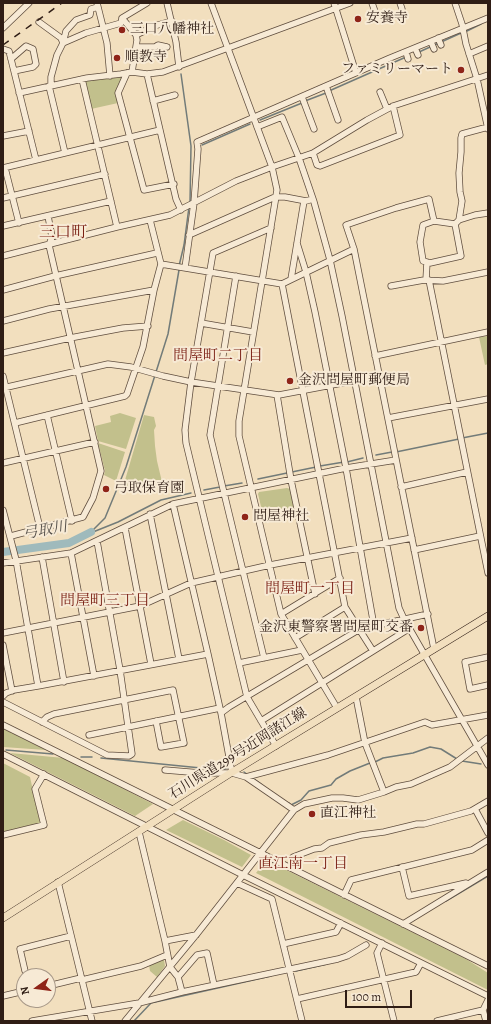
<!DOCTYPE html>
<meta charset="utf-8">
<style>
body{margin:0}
#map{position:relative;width:491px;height:1024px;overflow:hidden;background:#f2dfbe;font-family:Alegreya,serif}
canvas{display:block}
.frame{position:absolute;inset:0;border:4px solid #2f1d15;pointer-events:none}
.north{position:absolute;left:16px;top:968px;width:40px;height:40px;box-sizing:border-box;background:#f7ead5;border:1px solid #a79888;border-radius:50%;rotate:256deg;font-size:11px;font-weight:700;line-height:16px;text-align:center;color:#2f1d15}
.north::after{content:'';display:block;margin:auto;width:14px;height:18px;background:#8f2418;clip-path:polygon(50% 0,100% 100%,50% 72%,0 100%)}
.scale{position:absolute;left:345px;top:990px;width:67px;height:18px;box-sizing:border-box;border:2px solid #2f1d15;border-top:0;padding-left:5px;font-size:12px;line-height:14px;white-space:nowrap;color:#2f1d15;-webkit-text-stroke:3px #f7ead5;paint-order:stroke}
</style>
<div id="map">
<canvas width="491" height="1024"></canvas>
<div class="frame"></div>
<div class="north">N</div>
<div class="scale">100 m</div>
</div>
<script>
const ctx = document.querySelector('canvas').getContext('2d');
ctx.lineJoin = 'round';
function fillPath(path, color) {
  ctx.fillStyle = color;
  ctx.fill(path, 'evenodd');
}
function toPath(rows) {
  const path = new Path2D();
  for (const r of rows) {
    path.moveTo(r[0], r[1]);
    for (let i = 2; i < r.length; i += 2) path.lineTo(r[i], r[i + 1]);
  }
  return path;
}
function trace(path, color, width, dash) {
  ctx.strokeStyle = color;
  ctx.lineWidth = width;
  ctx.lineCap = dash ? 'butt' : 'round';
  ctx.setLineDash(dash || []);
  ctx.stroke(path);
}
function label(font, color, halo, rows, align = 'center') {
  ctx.font = font + ' Alegreya,"Noto Serif JP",serif';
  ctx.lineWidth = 4;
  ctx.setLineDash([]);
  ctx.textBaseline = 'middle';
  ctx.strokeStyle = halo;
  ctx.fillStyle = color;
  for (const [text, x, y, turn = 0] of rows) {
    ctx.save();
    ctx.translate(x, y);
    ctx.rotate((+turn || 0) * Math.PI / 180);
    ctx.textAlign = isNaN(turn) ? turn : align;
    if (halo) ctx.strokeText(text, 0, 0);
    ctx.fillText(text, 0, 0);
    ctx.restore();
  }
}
fillPath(toPath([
 [121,75,123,78,118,103,91,109,84,81],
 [488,336,488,364,485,365,479,337],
 [120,413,136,418,126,449,98,441,95,426,111,422,110,416],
 [144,415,154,417,156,426,154,430,155,446,157,461,162,482,121,494],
 [98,443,125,452,116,481,104,475,105,471],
 [287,488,290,489,295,516,265,523,258,494,259,492],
 [3,728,46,750,3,747],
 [10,753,64,758,153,804,135,816],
 [3,763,30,777,41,827,40,829,3,838],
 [183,820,224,840,251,855,242,867,166,830],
 [266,860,466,959,488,973,488,990,256,873],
 [161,958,164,960,165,966,157,977,150,971,149,965]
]), '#c2c08c');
trace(toPath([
 [465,32,481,24],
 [419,52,461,33],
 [181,74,191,146,190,203],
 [329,91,406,57],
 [305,101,326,93],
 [260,120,302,103],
 [202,145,250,124],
 [179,266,184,245,189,207],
 [462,438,488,433],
 [396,452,459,439],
 [376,455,392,452],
 [347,462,363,458],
 [320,466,344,462],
 [258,479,316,467],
 [224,486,242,483],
 [204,490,220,487],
 [91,532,105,518,126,467,168,334,179,270],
 [93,532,118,522,161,500,191,493],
 [6,750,53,754],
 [81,757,92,757],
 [101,758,221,770,228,768],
 [462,761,481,764],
 [375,762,383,758,413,753,430,747,441,749,457,759],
 [244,772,248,775],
 [251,777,261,784],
 [289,803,291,805,301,800,309,791,331,785,336,779,350,771,370,763],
 [446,901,488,876],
 [296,971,327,964],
 [134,1021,151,1003,271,976]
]), '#727b79', 1.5);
trace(toPath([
 [3,552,69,543,91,532]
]), '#9fbabc', 8);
const minor = toPath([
 [97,3,107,43,110,76],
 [167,3,176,42,179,67],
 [211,3,272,167,277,190,239,421,239,436,281,614,337,708],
 [334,3,356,73],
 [372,3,378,20],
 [400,3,402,9],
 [455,3,462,24,466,44,477,79,488,129],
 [122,18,136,35,137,40,132,72],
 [39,22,61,38,63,43],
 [3,28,29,3],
 [136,35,154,26,172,21],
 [438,38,441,45],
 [431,42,434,49],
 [63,43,66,31,76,20,90,15,91,9,98,7],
 [136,47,155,47,158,45,167,47],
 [415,48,418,55],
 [3,49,9,51,36,160],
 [406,52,408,59],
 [469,54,488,46],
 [11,59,26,46,33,49,36,64,33,67,14,71],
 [127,73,118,93,144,190,174,184],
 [147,74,176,199,181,210],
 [82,79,117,227],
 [49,86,65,153],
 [51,86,51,77,57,55,63,43,86,33,121,23,122,18,147,3],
 [326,86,338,120],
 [380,92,387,109],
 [19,93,87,78,121,74,132,72,147,74,163,72,350,3],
 [302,97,314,129],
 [153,101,175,95],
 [257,127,282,117,299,158,314,202,330,260,342,316,399,608,404,619,488,765],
 [3,136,29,131],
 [313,153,317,165,320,166,400,135,393,106],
 [3,168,160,130],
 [5,168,19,223],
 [3,198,105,174],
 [459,220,462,201,460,192,459,173,461,152,461,138,462,134,488,127],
 [434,221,423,225,420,242,423,261,430,263,461,256,455,224],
 [3,226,111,201],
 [271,228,213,253,191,382,185,430,186,443,247,697,276,746],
 [189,235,275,197,285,197,306,201,313,199],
 [297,243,306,272,315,312,346,468,374,626],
 [3,256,117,227,170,215,236,181,272,167,313,153,367,120,393,106,488,75],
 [161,264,282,284,354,249],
 [185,268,194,203,198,149,197,142,390,58,488,18],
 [236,276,210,435,264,658],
 [291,279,304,201],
 [426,280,427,262],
 [429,280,488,573],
 [282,284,345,607,373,651],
 [391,286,424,280,443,281,488,272],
 [3,290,55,276,157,253],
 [3,321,49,309,154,290],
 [201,323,253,332],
 [3,353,70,338,123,328,148,326],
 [375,356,488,332],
 [3,376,40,528],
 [3,388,108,364,131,367,163,376,191,382,279,395,379,376],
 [277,395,291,480,315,594],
 [47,415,72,521],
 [388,418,488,399],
 [15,423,125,396,127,394,143,347,154,290,161,264,150,220],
 [3,463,95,442],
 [401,487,467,472],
 [173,504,208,654,221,713,232,773],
 [3,510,16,560,38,686,208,654],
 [150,514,179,659],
 [125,528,151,664],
 [11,536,83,517,93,498,101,471,49,245,52,237,48,216],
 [414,550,480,536],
 [71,553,94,676],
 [42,557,64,682],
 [3,563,71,553,173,504,346,468,396,460],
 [281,614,340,578],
 [3,633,140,606,191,583,270,565,412,538],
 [295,638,345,607],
 [3,645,12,691],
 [434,649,354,249,346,225,396,208,429,199,434,221,455,224,459,220,475,215,488,213],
 [488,657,465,662,470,689,488,685],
 [239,663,302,650],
 [3,696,6,693,14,690,38,686],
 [356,697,365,743,384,792],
 [3,702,107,755,129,756,132,754,120,670,97,541],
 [221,713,229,707,360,629,428,614],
 [261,721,410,628],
 [42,722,47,717,54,714,173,690,184,743,161,747,156,721],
 [3,725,488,966],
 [89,735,220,708],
 [3,754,243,875,488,996],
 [165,770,201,773,232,773,246,777,294,810],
 [246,777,328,755,425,722,432,725,488,715],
 [475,809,488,833],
 [139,832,165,941,196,935],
 [3,835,44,825,35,789,44,774],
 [293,857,314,849,322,848,329,843,361,835,384,832,417,824,424,824,471,811,488,801],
 [402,867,409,896,466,883],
 [58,882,92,1021],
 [237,883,272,899,302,1021],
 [344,895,351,880,472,850,488,840],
 [403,924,488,872],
 [165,941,170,967,178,977,182,992],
 [382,943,377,953,394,1021],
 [283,944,336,932,341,923],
 [25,971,20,949,71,936],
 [178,977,197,955,207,953,214,985],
 [82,980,141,966,167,955],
 [48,986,81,978],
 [3,996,24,991],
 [297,999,416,972,421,963],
 [483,1010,486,1021],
 [32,1021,139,1003,182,992,338,959,347,956,366,945],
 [125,1021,196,935,294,810,304,804,332,798,343,798,358,800,384,792,396,787,411,784,450,767,488,738],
 [437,1021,483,1010,488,1000]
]);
const major = toPath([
 [3,918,229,774,488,616]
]);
trace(minor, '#604e3f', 7);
trace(major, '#2f1d15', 8);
trace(minor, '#f7ead5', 5.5);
trace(major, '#f2dfbe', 7);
trace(toPath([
 [3,45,62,3]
]), '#2f1d15', 1.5, [7, 7]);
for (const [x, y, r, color] of [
 [358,19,4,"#8f2418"],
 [122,30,4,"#8f2418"],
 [117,58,4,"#8f2418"],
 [461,70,4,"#8f2418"],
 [290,381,4,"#8f2418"],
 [106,489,4,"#8f2418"],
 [245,517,4,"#8f2418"],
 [421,628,4,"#8f2418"],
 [312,814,4,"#8f2418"]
]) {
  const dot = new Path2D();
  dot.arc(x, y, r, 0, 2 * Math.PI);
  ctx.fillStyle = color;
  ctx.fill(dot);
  trace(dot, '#f7ead5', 1.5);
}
label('14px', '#2f1d15', '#f7ead5', [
 ["安養寺",366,19],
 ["三口八幡神社",130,30],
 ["順教寺",125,58],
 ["ファミリーマート",453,70,"right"],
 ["金沢問屋町郵便局",298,381],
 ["弓取保育園",114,489],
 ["問屋神社",253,517],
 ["金沢東警察署問屋町交番",413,628,"right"],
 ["直江神社",320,814]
], 'left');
label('14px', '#2f1d15', '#f7ead5', [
 ["石川県道299号近岡諸江線",238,754,-32]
]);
label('15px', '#7a1f14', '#f7ead5', [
 ["問屋町二丁目",218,356],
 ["問屋町一丁目",310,589],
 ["問屋町三丁目",105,601],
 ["直江南一丁目",303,864]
]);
label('italic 15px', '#514c47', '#f7ead5', [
 ["弓取川",45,531,-10]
]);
label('16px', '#7a1f14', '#f7ead5', [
 ["三口町",63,233]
]);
</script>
